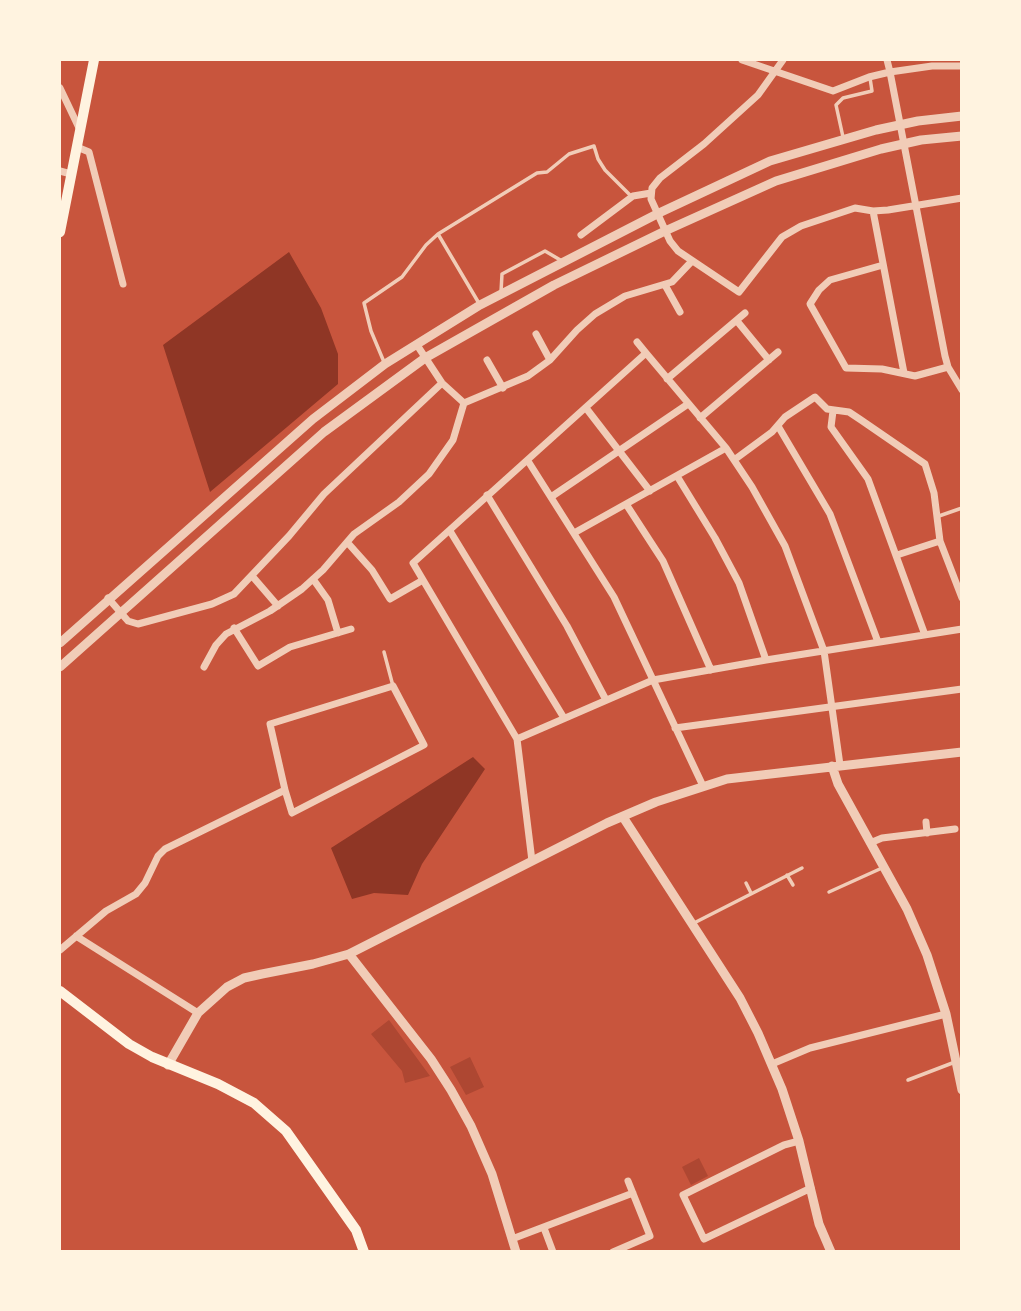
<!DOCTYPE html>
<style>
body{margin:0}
#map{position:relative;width:1021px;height:1311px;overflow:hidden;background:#c8553d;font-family:Literata,serif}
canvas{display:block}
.frame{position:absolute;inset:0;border:61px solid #fff3e0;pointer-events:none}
</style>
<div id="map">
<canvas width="1021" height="1311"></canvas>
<div class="frame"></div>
</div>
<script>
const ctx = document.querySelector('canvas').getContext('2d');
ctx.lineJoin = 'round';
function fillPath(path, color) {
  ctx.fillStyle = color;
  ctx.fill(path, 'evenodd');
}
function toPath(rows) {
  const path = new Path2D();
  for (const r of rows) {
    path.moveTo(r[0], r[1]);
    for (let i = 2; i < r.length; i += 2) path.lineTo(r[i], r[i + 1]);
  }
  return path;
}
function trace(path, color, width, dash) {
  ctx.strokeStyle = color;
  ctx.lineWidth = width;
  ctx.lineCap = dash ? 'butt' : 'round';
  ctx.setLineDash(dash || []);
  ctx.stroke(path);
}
fillPath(toPath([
 [389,1020,430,1076,405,1083,402,1071,371,1034],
 [470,1057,484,1087,466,1095,450,1067],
 [699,1158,708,1176,691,1185,682,1167]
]), '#ae4732');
fillPath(toPath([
 [289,252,321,308,338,354,338,384,210,492,163,345],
 [473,757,485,769,422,864,408,895,374,893,352,899,331,848]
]), '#8f3625');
trace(toPath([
 [843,137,836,105,843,98,872,91,870,78],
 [438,234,480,305],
 [501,292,502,274,545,251,562,261],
 [384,362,371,331,364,303,402,277,426,245,438,234,537,173,547,172,569,154,594,146,598,159,605,170,630,195],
 [939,516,962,508],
 [384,652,393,686],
 [787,875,793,885],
 [746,883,751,893],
 [829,892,882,868],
 [694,923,802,868],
 [908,1080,955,1062]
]), '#f1ccb7', 3.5);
trace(toPath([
 [742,60,833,91,869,77,890,72,945,356,948,367,962,390],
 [783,60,758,95,704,144,660,178,652,188,651,199,670,241,678,251,739,292,782,237,801,226,855,208,873,211,888,210,962,198],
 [887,60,890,72,932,66,962,66],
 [60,88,80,130],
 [77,147,89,152,123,284],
 [60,171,71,174],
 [873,211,904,373],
 [581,235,633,196,651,193],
 [883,265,830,280,819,290,810,304,846,368,882,369,915,376,948,367],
 [665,285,680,312],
 [737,321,769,360],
 [536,334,550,360],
 [637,342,646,353],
 [417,345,442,383,464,403],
 [487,360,503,388],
 [667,379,745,313],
 [586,408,650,491],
 [833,411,831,427,868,479,925,635],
 [700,418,778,352],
 [778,426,830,514,878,642],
 [734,460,772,432,785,417,815,397,827,409,849,412,861,420,925,464,934,493,940,541,962,598],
 [528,461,614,597,703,786],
 [677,476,715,538,739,583,766,660],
 [487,495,567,626,606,700],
 [551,497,688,404],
 [626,504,663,561,711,670],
 [450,531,564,718],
 [574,533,726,448],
 [347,542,372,570,390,599,423,580],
 [897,555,940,541],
 [253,577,278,606],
 [313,579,328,600,338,633],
 [108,598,128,621,138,624,212,604,234,594,289,536,324,494,442,383],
 [234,628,258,666,290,647,351,629],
 [204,667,216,645,226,634,270,611,302,589,323,570,354,534,399,502,429,474,453,440,464,403,528,376,550,360,577,330,595,314,625,296,672,282,692,261],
 [393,686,424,745,292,813,285,790,270,724,393,686],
 [675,728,962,689],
 [517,739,653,680,766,660,962,629],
 [926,822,927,833],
 [870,843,882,838,955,829],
 [532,861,517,739,413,563,646,353,726,448,752,487,785,546,824,651,840,765],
 [76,936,198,1013],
 [60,950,106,911,136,894,145,883,158,856,165,849,285,790],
 [772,1064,810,1048,946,1014],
 [799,1141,784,1145,683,1195,704,1239,811,1188],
 [544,1228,553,1252],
 [512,1239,633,1193],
 [613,1252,650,1236,628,1181]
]), '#f1ccb7', 7);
trace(toPath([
 [60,643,313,419,385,364,480,305,659,213,770,161,876,130,918,121,962,116],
 [60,667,324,432,425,358,554,285,665,231,776,181,881,149,921,140,962,136],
 [832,766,838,784,907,909,927,955,946,1014,962,1090],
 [623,817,740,998,758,1033,782,1089,799,1141,819,1224,831,1252],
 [349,954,431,1059,451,1090,471,1126,492,1174,516,1252],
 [168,1065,198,1013,227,987,244,978,262,974,313,964,349,954,607,823,656,802,727,779,962,752]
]), '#f1ccb7', 9);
trace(toPath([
 [60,232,94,60],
 [60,991,129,1044,152,1057,218,1084,254,1103,286,1131,356,1230,364,1252]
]), '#fff3e0', 10);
</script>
